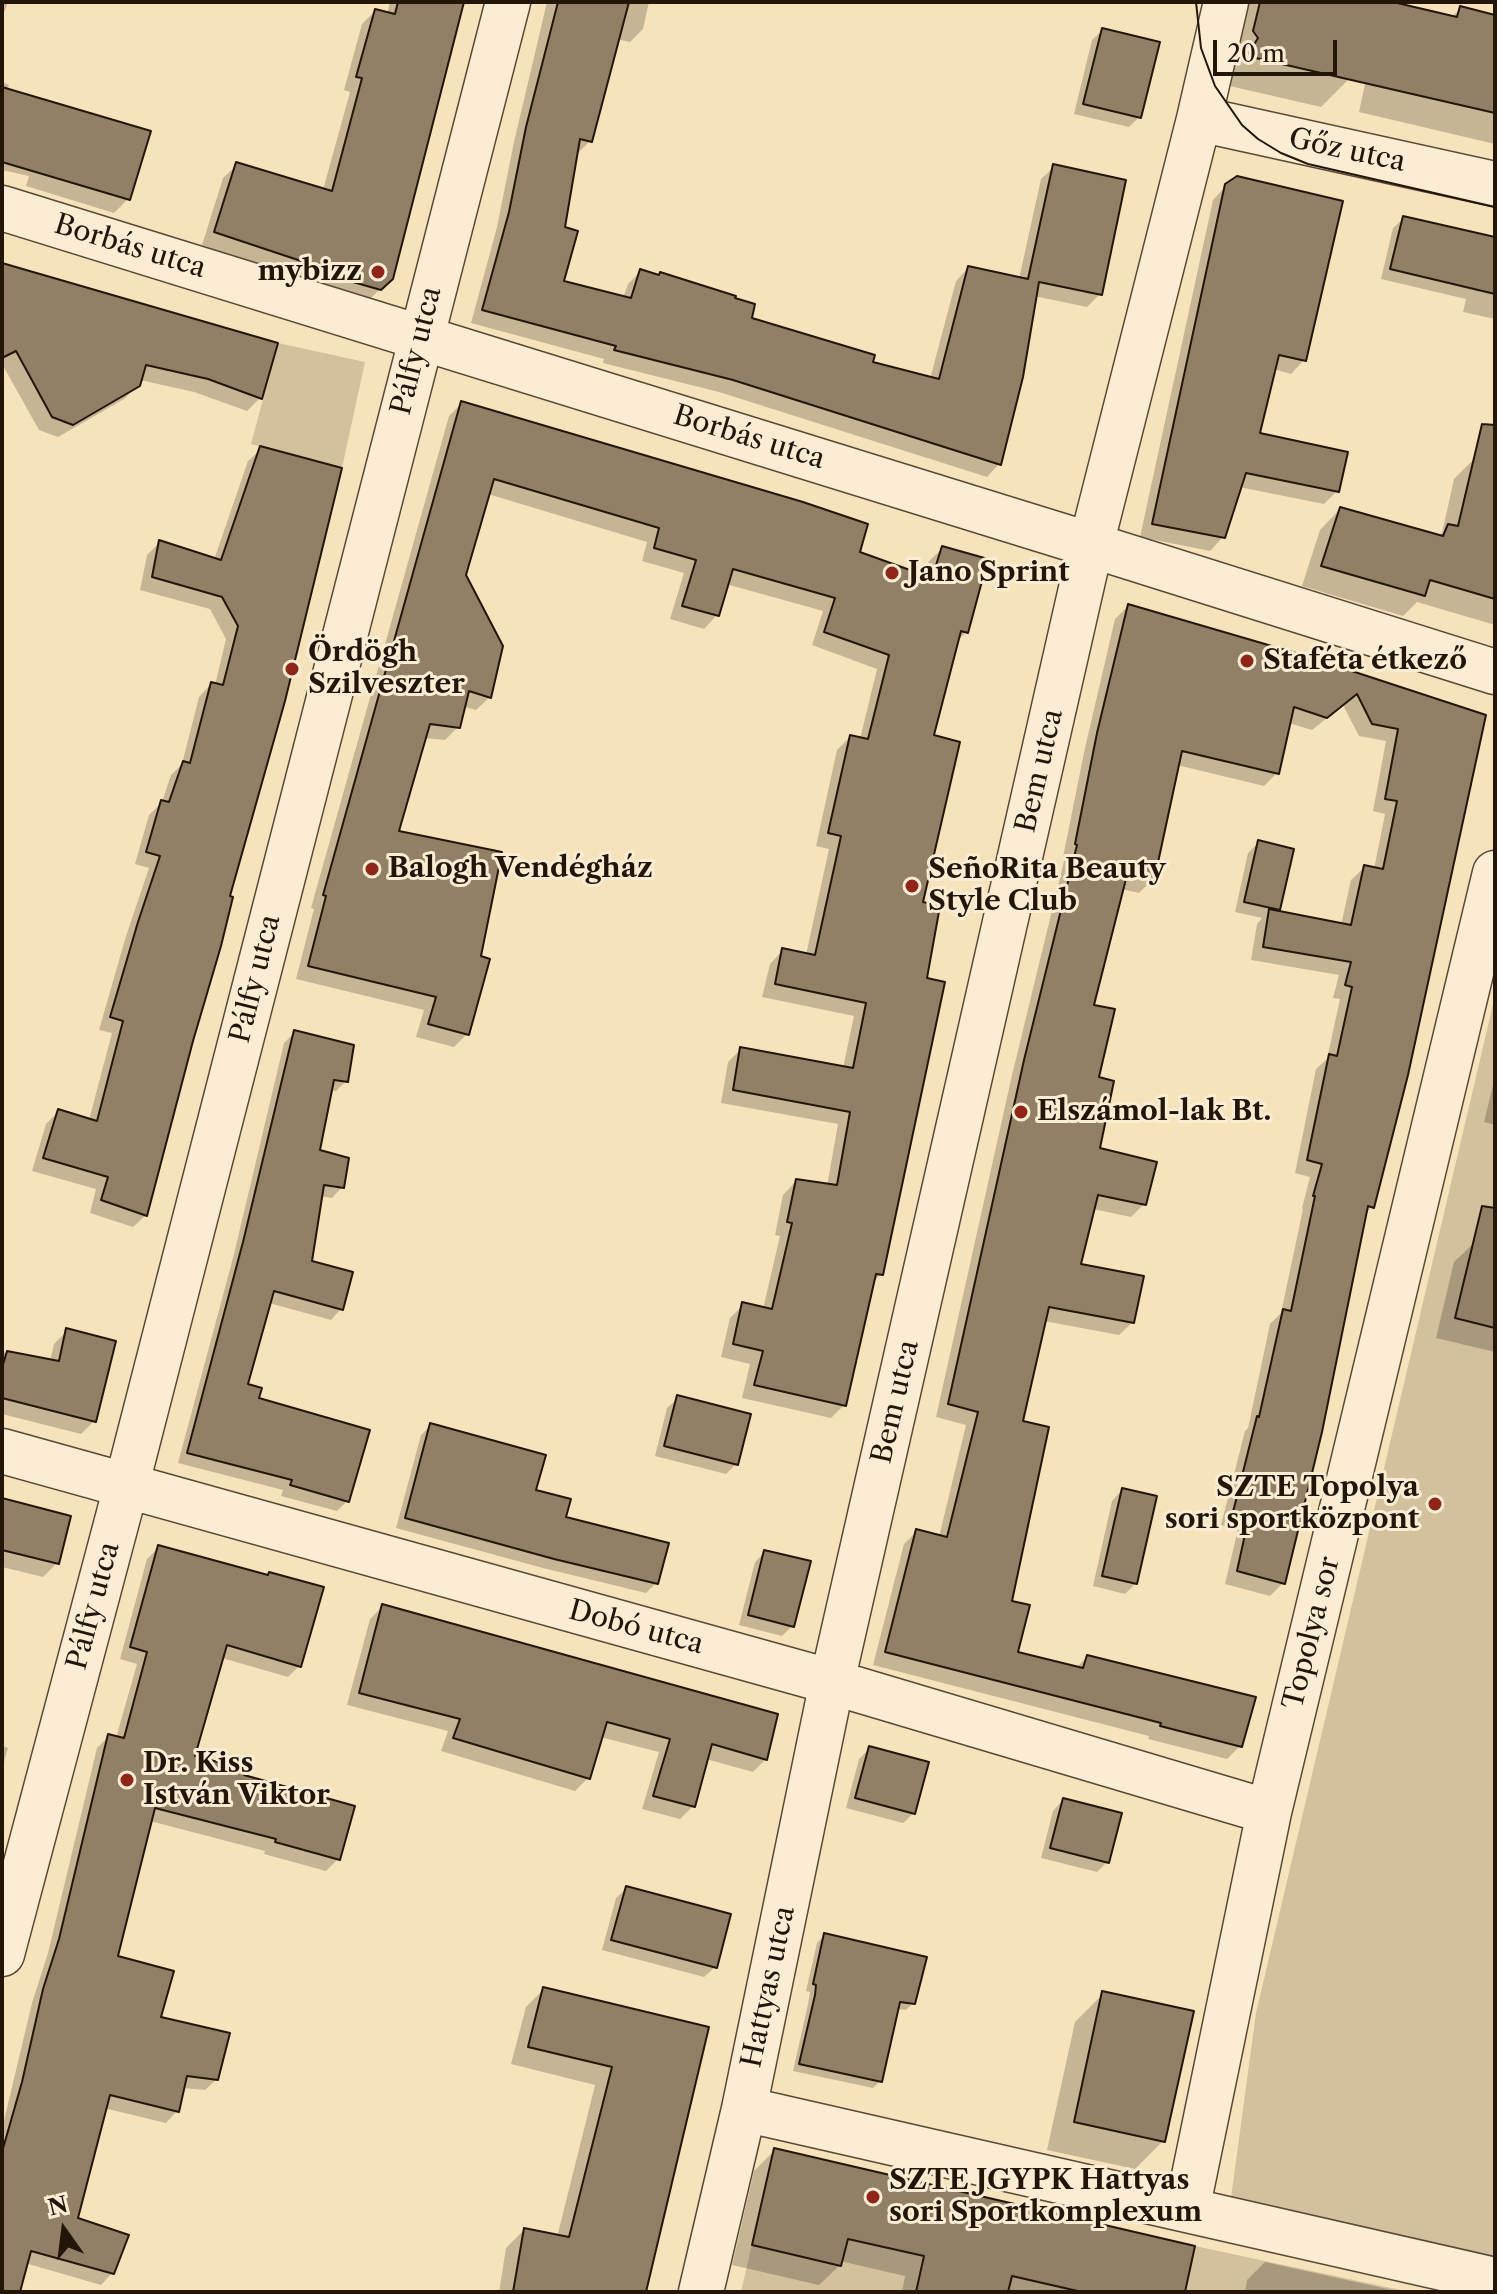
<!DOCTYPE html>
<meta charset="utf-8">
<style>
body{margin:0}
#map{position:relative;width:1497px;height:2294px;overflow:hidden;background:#f7e3bb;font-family:"Libre Caslon Text",serif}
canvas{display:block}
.frame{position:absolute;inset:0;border:4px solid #241509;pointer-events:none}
.north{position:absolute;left:24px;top:2190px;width:80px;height:80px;-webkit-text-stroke:6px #faedd3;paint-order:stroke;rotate:346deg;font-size:22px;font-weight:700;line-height:32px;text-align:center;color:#241509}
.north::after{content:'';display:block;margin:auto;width:28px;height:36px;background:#241509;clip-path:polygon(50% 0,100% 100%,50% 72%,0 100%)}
.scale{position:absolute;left:1213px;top:40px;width:124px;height:36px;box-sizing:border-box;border:4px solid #241509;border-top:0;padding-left:10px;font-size:24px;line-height:28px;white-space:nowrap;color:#241509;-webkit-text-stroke:6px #faedd3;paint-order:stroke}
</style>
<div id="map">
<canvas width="1497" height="2294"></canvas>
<div class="frame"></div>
<div class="north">N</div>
<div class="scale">20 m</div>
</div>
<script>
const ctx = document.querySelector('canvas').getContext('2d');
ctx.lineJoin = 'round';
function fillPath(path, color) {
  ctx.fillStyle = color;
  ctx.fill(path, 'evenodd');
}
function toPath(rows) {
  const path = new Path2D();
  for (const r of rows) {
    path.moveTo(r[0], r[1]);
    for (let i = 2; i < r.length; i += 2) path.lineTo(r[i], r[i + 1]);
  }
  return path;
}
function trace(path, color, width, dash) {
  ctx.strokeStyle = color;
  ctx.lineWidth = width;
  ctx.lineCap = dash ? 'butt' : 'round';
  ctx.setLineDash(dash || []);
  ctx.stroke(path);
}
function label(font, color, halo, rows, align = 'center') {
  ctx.font = font + ' "Libre Caslon Text",serif';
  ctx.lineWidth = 6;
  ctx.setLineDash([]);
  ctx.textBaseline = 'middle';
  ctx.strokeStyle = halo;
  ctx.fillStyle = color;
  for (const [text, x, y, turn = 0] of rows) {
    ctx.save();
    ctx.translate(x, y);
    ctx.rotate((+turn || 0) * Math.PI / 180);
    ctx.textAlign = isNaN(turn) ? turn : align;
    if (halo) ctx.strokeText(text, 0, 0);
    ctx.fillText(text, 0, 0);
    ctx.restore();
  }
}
fillPath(toPath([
 [278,343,365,362,342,468,251,444],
 [1495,996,1495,2261,1230,2205,1256,2013],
 [774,2148,1195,2246,1410,2292,741,2292]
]), '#d3c09d');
fillPath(toPath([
 [2,2,8,2,2,18],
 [390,2,463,2,391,278,366,303,202,245,223,178,237,165,323,190,350,92,344,90,362,24,375,11,387,14],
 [547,2,649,2,643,29,630,42,617,39,590,141,577,154,562,229,562,282,623,298,628,284,641,271,749,319,870,364,930,379,956,281,968,268,1019,279,1041,179,1054,167,1100,294,1087,307,1034,296,999,464,987,477,719,392,603,363,604,359,471,323,497,227,514,142],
 [1239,2,1356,2,1349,79,1321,107,1221,84],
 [1460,9,1495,17,1495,144,1359,112,1376,32,1452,17],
 [1103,30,1139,117,1129,127,1074,114,1092,40],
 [2,82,9,85,7,90,128,199,114,213,26,186,29,176,2,170],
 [1226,186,1304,360,1291,374,1274,369,1258,434,1337,491,1324,504,1239,487,1223,537,1210,551,1140,537,1213,200],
 [1404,218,1495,239,1495,319,1463,312,1466,299,1381,279,1393,228],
 [2,265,260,398,247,411,194,392,140,380,138,385,124,399,58,437,39,430,2,364],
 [462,403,924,577,929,561,943,548,966,632,955,643,931,737,920,903,881,1274,871,1284,844,1405,831,1418,742,1398,750,1364,721,1357,730,1318,743,1305,763,1309,780,1236,775,1235,783,1195,796,1181,827,1186,838,1124,721,1103,728,1062,741,1049,843,1068,854,1016,762,997,770,964,783,950,806,955,829,849,816,846,837,750,850,737,860,739,877,669,812,645,823,611,726,584,717,615,704,629,670,619,684,573,642,561,647,542,488,494,463,575,490,697,476,710,465,707,458,727,445,740,424,738,397,832,467,1034,454,1047,416,1037,424,1010,296,979,314,909,311,908,449,416],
 [261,449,228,898,146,1215,133,1227,90,1213,96,1189,32,1171,46,1124,59,1111,89,1120,112,1033,99,1030,126,936,149,868,135,864,149,815,162,802,171,775,182,764,199,697,211,684,215,685,226,639,210,609,140,590,147,555,160,542,214,560,248,461],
 [1475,458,1495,463,1495,625,1417,602,1403,616,1302,586,1320,530,1340,509,1438,536,1442,533,1454,479],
 [1128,606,1484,716,1372,1206,1365,1214,1283,1583,1270,1596,1225,1584,1238,1529,1221,1525,1245,1431,1248,1428,1270,1324,1281,1313,1303,1209,1302,1208,1310,1177,1295,1173,1316,1069,1327,1059,1340,999,1333,998,1339,975,1251,960,1257,924,1262,918,1235,912,1248,853,1258,843,1278,909,1275,912,1341,925,1351,880,1365,867,1374,869,1385,814,1373,811,1386,741,1359,736,1343,705,1312,730,1289,723,1277,773,1264,786,1177,765,1152,880,1139,893,1121,889,1092,1007,1097,1079,1098,1149,1144,1204,1131,1217,1093,1209,1079,1266,1133,1322,1119,1335,1044,1321,1021,1423,1009,1602,1016,1653,1076,1668,1087,1657,1240,1746,1227,1759,1148,1739,1149,1736,873,1665,904,1544,917,1531,939,1537,966,1425,936,1417,1012,1075,1065,857,1063,857,1085,748,1115,619],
 [294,1033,346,1081,336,1091,330,1090,317,1152,342,1187,332,1198,320,1196,310,1263,351,1274,341,1309,331,1320,269,1303,245,1386,347,1501,337,1511,281,1496,283,1490,178,1463,234,1254,284,1043],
 [1495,1077,1495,1125,1484,1122],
 [1495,1212,1495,1352,1436,1338,1454,1262,1475,1242],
 [67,1331,94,1421,81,1434,2,1414,2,1352,50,1361,54,1344],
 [678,1398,736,1464,726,1474,655,1456,667,1408],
 [431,1425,534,1491,563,1518,656,1583,646,1593,543,1568,396,1528,421,1435],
 [1122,1490,1136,1583,1125,1594,1093,1586,1112,1501],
 [2,1500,57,1563,43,1577,2,1567],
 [159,1547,299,1666,288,1677,222,1658,193,1758,241,1777,338,1859,326,1871,264,1854,265,1851,150,1821,116,1957,158,2018,217,2079,205,2090,182,2088,177,2111,166,2123,104,2108,75,2219,112,2273,101,2285,25,2263,18,2292,2,2292,2,2129,32,2003,48,1953,97,1748,109,1736,116,1738,137,1664,120,1659,147,1559],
 [765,1552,792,1626,782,1636,739,1625,755,1562],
 [383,1606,766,1759,753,1772,706,1759,693,1806,680,1819,642,1809,659,1752,600,1737,588,1778,575,1791,441,1751,448,1731,347,1705,370,1619],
 [2,1746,8,1748,2,1769],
 [869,1749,914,1813,903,1823,846,1808,859,1759],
 [1063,1800,1107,1862,1097,1872,1041,1858,1053,1811],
 [627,1888,715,1967,704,1977,602,1950,616,1898],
 [825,1935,913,2003,906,2010,897,2009,880,2081,873,2088,793,2071,808,2004,810,1992,806,1991,817,1943],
 [544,1989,706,2028,644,2292,499,2292,506,2248,524,2230,557,2237,595,2085,511,2064,526,2007],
 [1103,1994,1163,2141,1135,2169,1047,2150,1075,2022],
 [774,2151,1183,2292,902,2292,905,2276,840,2261,840,2265,819,2285,732,2265,754,2171],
 [1265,2262,1401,2292,1245,2292,1247,2280]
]), '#0003');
const building = toPath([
 [398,2,464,2,393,279,381,290,325,274,325,269,214,232,236,162,332,191,362,78,356,77,375,9,395,14,398,2],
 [558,2,629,2,592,142,580,139,565,227,578,231,564,281,631,298,640,269,659,275,660,272,736,296,735,298,755,304,752,318,875,355,873,362,939,379,968,266,1028,279,1053,164,1126,180,1102,295,1039,282,1023,377,1001,465,733,380,614,350,616,346,482,310,509,212,526,127,558,2],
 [1260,2,1393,2,1457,17,1460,6,1495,15,1495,113,1247,56,1258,38,1253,31,1260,2],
 [1102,28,1160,42,1141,118,1083,104,1102,28],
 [2,87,151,131,130,200,2,162,2,87],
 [1237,176,1343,201,1306,361,1279,355,1260,433,1348,452,1339,492,1246,473,1225,538,1152,524,1225,184,1237,176],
 [1403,216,1495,237,1495,294,1390,269,1403,216],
 [2,263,278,343,262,399,208,379,146,365,140,386,73,425,52,417,16,351,2,358,2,263],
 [461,401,803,502,868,524,860,552,932,578,942,546,988,559,968,633,961,631,934,735,960,742,923,902,940,906,927,978,945,982,883,1275,876,1274,846,1406,754,1385,763,1351,733,1344,742,1302,772,1309,792,1223,787,1222,796,1179,837,1185,850,1112,733,1090,740,1047,853,1068,866,1003,775,984,782,948,815,955,841,836,828,833,850,735,868,739,889,655,824,632,835,598,733,569,719,616,682,606,696,560,654,548,659,528,494,479,466,575,503,646,491,698,469,691,460,728,430,724,399,831,502,852,481,956,490,959,469,1035,428,1024,436,997,308,966,326,896,323,895,461,401],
 [1482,424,1495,425,1495,599,1430,580,1425,596,1321,566,1340,507,1443,536,1448,524,1458,526,1482,424],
 [260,446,342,468,285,701,230,896,233,897,221,946,193,1041,147,1216,101,1200,108,1177,43,1158,58,1109,97,1121,123,1021,110,1017,138,922,160,856,146,852,161,800,169,802,183,761,190,763,211,682,223,685,238,626,222,597,152,577,159,540,221,560,260,446],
 [1128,604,1306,656,1486,715,1408,1075,1374,1208,1368,1206,1322,1432,1285,1584,1237,1571,1249,1516,1233,1512,1257,1416,1259,1417,1283,1309,1291,1311,1315,1196,1313,1196,1322,1164,1307,1160,1329,1054,1337,1056,1352,987,1345,985,1351,962,1263,947,1269,909,1351,925,1364,865,1383,869,1397,801,1385,799,1398,729,1372,724,1357,694,1327,718,1294,707,1279,774,1182,751,1154,881,1127,875,1094,1005,1115,1009,1099,1077,1114,1081,1100,1148,1157,1162,1146,1205,1098,1195,1081,1264,1144,1276,1134,1323,1049,1307,1023,1421,1049,1427,1012,1601,1030,1605,1018,1652,1083,1668,1087,1655,1256,1697,1242,1747,1160,1726,1161,1723,885,1652,916,1529,947,1537,978,1412,948,1404,1024,1060,1077,845,1075,844,1097,733,1128,604],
 [1258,840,1294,849,1280,910,1244,902,1258,840],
 [294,1030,354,1045,348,1082,334,1080,320,1150,349,1158,344,1188,324,1185,312,1261,353,1272,343,1310,274,1291,248,1384,262,1388,259,1398,370,1430,349,1502,290,1485,292,1480,187,1453,243,1242,294,1030],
 [1482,1206,1495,1208,1495,1328,1455,1318,1482,1206],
 [66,1328,116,1341,96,1422,2,1398,2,1368,7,1351,59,1361,66,1328],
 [677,1395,751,1414,738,1465,664,1446,677,1395],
 [430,1423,546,1455,536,1490,571,1499,566,1517,669,1543,658,1584,554,1559,405,1518,430,1423],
 [1122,1488,1157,1496,1137,1584,1102,1576,1122,1488],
 [2,1498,71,1516,59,1564,2,1550,2,1498],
 [158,1545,268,1575,269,1572,324,1587,301,1667,227,1645,195,1756,245,1769,244,1775,355,1806,340,1860,275,1842,276,1839,155,1808,118,1956,174,1971,161,2017,230,2033,218,2080,187,2076,179,2112,110,2095,78,2218,129,2235,114,2274,31,2251,20,2292,2,2292,2,2152,22,2082,43,1989,59,1939,108,1734,124,1738,147,1652,130,1647,158,1545],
 [764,1550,811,1561,794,1627,748,1615,764,1550],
 [382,1604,778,1714,767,1760,712,1744,695,1807,653,1796,670,1739,607,1722,590,1779,453,1738,460,1719,359,1693,382,1604],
 [869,1746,929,1762,915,1814,855,1798,869,1746],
 [1063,1798,1122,1813,1109,1863,1050,1848,1063,1798],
 [626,1886,731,1914,717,1968,611,1940,626,1886],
 [824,1933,927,1957,915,2004,900,2002,882,2082,799,2064,815,1995,816,1985,813,1984,824,1933],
 [543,1987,709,2027,646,2292,513,2292,524,2228,569,2237,612,2067,528,2047,543,1987],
 [1102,1991,1194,2011,1165,2142,1074,2122,1102,1991],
 [774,2148,1195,2246,1185,2292,1082,2292,1012,2276,1008,2292,916,2292,924,2256,848,2239,841,2266,752,2245,774,2148]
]);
fillPath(building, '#928066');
trace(building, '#241509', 2);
const minor = toPath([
 [1199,119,1495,184],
 [2,208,1091,545,1495,672],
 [2,1451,832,1682,1269,1812],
 [2,1954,126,1487,508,2],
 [744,2109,1187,2210,1269,1812,1495,873],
 [1187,2210,1495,2280],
 [701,2292,744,2109,832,1682,1091,545,1199,119,1226,2]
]);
trace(minor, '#594836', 47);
trace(minor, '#faedd3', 44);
trace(toPath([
 [1196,2,1201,48,1215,86,1242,125,1258,139,1281,153,1308,164,1495,207]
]), '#241509', 2);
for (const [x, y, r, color] of [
 [378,272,8,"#8f2418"],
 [892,573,8,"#8f2418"],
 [1247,661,8,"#8f2418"],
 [292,669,8,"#8f2418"],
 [372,869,8,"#8f2418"],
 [912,886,8,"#8f2418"],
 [1021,1112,8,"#8f2418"],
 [1435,1504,8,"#8f2418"],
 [127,1780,8,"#8f2418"],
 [873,2197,8,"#8f2418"]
]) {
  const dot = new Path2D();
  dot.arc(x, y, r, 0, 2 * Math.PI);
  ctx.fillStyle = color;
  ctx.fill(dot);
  trace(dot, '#faedd3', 3);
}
label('28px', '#241509', '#faedd3', [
 ["Gőz utca",1347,151,12],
 ["Borbás utca",130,247,17],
 ["Pálfy utca",417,351,-76],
 ["Borbás utca",749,438,17],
 ["Bem utca",1040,771,-77],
 ["Pálfy utca",256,979,-76],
 ["Bem utca",896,1402,-77],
 ["Pálfy utca",94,1606,-75],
 ["Dobó utca",636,1628,15],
 ["Topolya sor",1312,1633,-76],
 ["Hattyas utca",769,1987,-78]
]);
label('bold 28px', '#241509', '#faedd3', [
 ["mybizz",362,272,"right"],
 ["Jano Sprint",908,573],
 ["Ördögh",308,653],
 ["Szilveszter",308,685],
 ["Staféta étkező",1263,661],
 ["Balogh Vendégház",388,869],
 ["SeñoRita Beauty",928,870],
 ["Style Club",928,902],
 ["Elszámol-lak Bt.",1037,1112],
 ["SZTE Topolya",1419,1488,"right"],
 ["sori sportközpont",1419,1520,"right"],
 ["Dr. Kiss",143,1764],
 ["István Viktor",143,1796],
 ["SZTE JGYPK Hattyas",889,2181],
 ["sori Sportkomplexum",889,2213]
], 'left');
</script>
